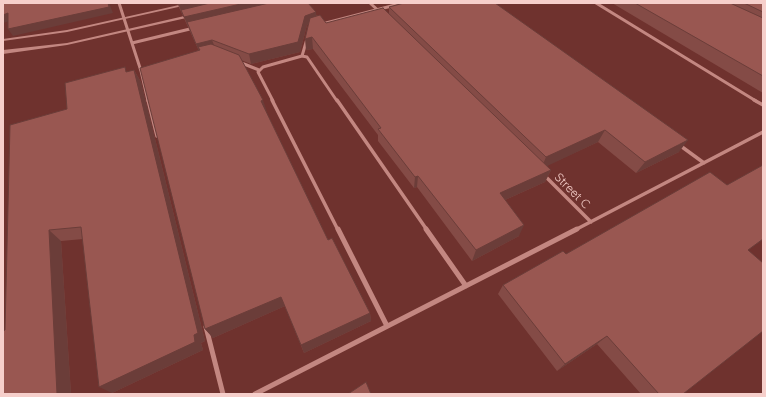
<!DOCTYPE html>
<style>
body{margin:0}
#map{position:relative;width:766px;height:397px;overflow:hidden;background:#6f322e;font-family:Quicksand,sans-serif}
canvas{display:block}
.frame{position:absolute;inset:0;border:4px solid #f6cfcb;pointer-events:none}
</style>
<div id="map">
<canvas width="766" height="397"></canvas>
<div class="frame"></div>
</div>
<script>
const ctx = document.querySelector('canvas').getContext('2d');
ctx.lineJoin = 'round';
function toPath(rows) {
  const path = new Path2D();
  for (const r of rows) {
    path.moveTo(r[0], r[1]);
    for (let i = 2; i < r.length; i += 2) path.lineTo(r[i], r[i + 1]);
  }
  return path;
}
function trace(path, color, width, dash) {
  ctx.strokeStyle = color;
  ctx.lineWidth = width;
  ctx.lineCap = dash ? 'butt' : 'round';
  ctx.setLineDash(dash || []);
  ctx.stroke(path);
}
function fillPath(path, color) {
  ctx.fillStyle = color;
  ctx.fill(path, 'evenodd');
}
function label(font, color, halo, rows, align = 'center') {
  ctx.font = font + ' Quicksand,sans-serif';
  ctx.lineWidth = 3.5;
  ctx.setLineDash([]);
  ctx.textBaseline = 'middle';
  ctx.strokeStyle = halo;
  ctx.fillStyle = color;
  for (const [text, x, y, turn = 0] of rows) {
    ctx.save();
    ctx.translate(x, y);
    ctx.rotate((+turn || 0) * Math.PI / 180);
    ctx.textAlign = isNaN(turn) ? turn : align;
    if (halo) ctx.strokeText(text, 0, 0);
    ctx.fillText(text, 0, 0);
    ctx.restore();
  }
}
trace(toPath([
 [119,3,141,71,148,101],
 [370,3,381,13],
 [596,3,756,101],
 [322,24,403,3],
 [132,43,194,28],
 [302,56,307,39],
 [239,62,259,70],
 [273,101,258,72,263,67,302,56,307,57,337,101]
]), '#c38781', 3);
trace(toPath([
 [148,100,157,136],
 [272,100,338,230],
 [337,100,427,230],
 [754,100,763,105],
 [678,144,704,163],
 [543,174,591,222],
 [575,230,763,132]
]), '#c38781', 3.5);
trace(toPath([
 [338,229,387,326],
 [426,229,466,286],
 [206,327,223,394],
 [255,394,577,229]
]), '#c38781', 5);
fillPath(toPath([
 [188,3,196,3,67,32,3,41,3,39,67,30,188,3],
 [193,14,195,14,195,16,67,45,3,54,3,50,67,43,193,14]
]), '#c38781');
fillPath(toPath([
 [177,3,308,3,317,16,326,23,389,15,389,7,402,3,495,3,679,152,636,173,598,142,546,166,551,170,545,182,505,200,519,236,472,261,417,187,414,188,378,141,378,135,313,49,306,50,308,25,307,25,300,52,251,64,241,60,328,240,370,313,371,321,304,353,285,306,213,338,205,329,199,51],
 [612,3,763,3,763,93],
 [134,70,141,82,205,341,201,343,203,350,112,393,83,239,61,241,71,394,3,394,5,330,67,109,128,72],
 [748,251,683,394,641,394,597,344,557,371,498,294,503,285,566,254]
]), '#844b46');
fillPath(toPath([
 [108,3,109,3,113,13,13,36,8,29],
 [188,3,231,3,181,10,182,14,179,5],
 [245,3,287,3,188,26,184,17],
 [316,12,317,22,307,25,300,52,251,64,249,54,305,16],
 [8,13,13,20,3,23,3,15],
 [312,37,313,49,306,50,305,39],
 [212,40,216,50,200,54,196,44],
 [134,70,141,82,205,341,201,343,203,350,112,393,99,387],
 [263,100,267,112,261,101],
 [605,130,598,142,541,169,546,157],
 [688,140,679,152,636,173,645,162],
 [551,170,545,182,496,204,500,193],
 [418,176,417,187,414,188,415,177],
 [524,225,519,236,472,261,476,250],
 [49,230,61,241,71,394,57,394],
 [763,239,763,240,734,260,748,250],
 [281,297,285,306,213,338,205,329],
 [370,313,371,321,304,353,301,345],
 [607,336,597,344,557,371,565,364]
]), '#6b3d39');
const building = toPath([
 [3,3,108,3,109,7,8,29,8,13,3,15,3,3],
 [178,3,188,3,179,5,178,3],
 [210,3,245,3,184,17,181,10,210,3],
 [269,3,308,3,316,12,305,16,298,42,249,54,212,40,196,44,187,22,269,3],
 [404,3,495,3,688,140,645,162,605,130,546,157,389,7,404,3],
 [635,3,730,3,763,18,763,76,635,3],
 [744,3,763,3,763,12,744,3],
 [383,8,551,170,500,193,524,225,476,250,418,176,415,177,378,129,381,128,312,37,305,39,310,18,320,15,326,23,383,8],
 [211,44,239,55,263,100,261,101,328,240,332,238,370,313,301,345,281,297,205,329,140,68,200,50,198,47,211,44],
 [125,67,126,72,134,70,198,333,194,335,195,342,99,387,81,227,49,230,57,394,3,394,3,331,5,330,10,125,67,109,65,83,125,67],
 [763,165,763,239,748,250,763,263,763,331,683,394,659,394,607,336,565,364,503,285,563,251,566,254,710,172,727,185,763,165],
 [366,382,371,394,348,394,366,382]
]);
fillPath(building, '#995751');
trace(building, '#6b3d39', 1);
label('12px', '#f6cfcb', '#6f322e', [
 ["Street C",572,191,45]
]);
</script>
